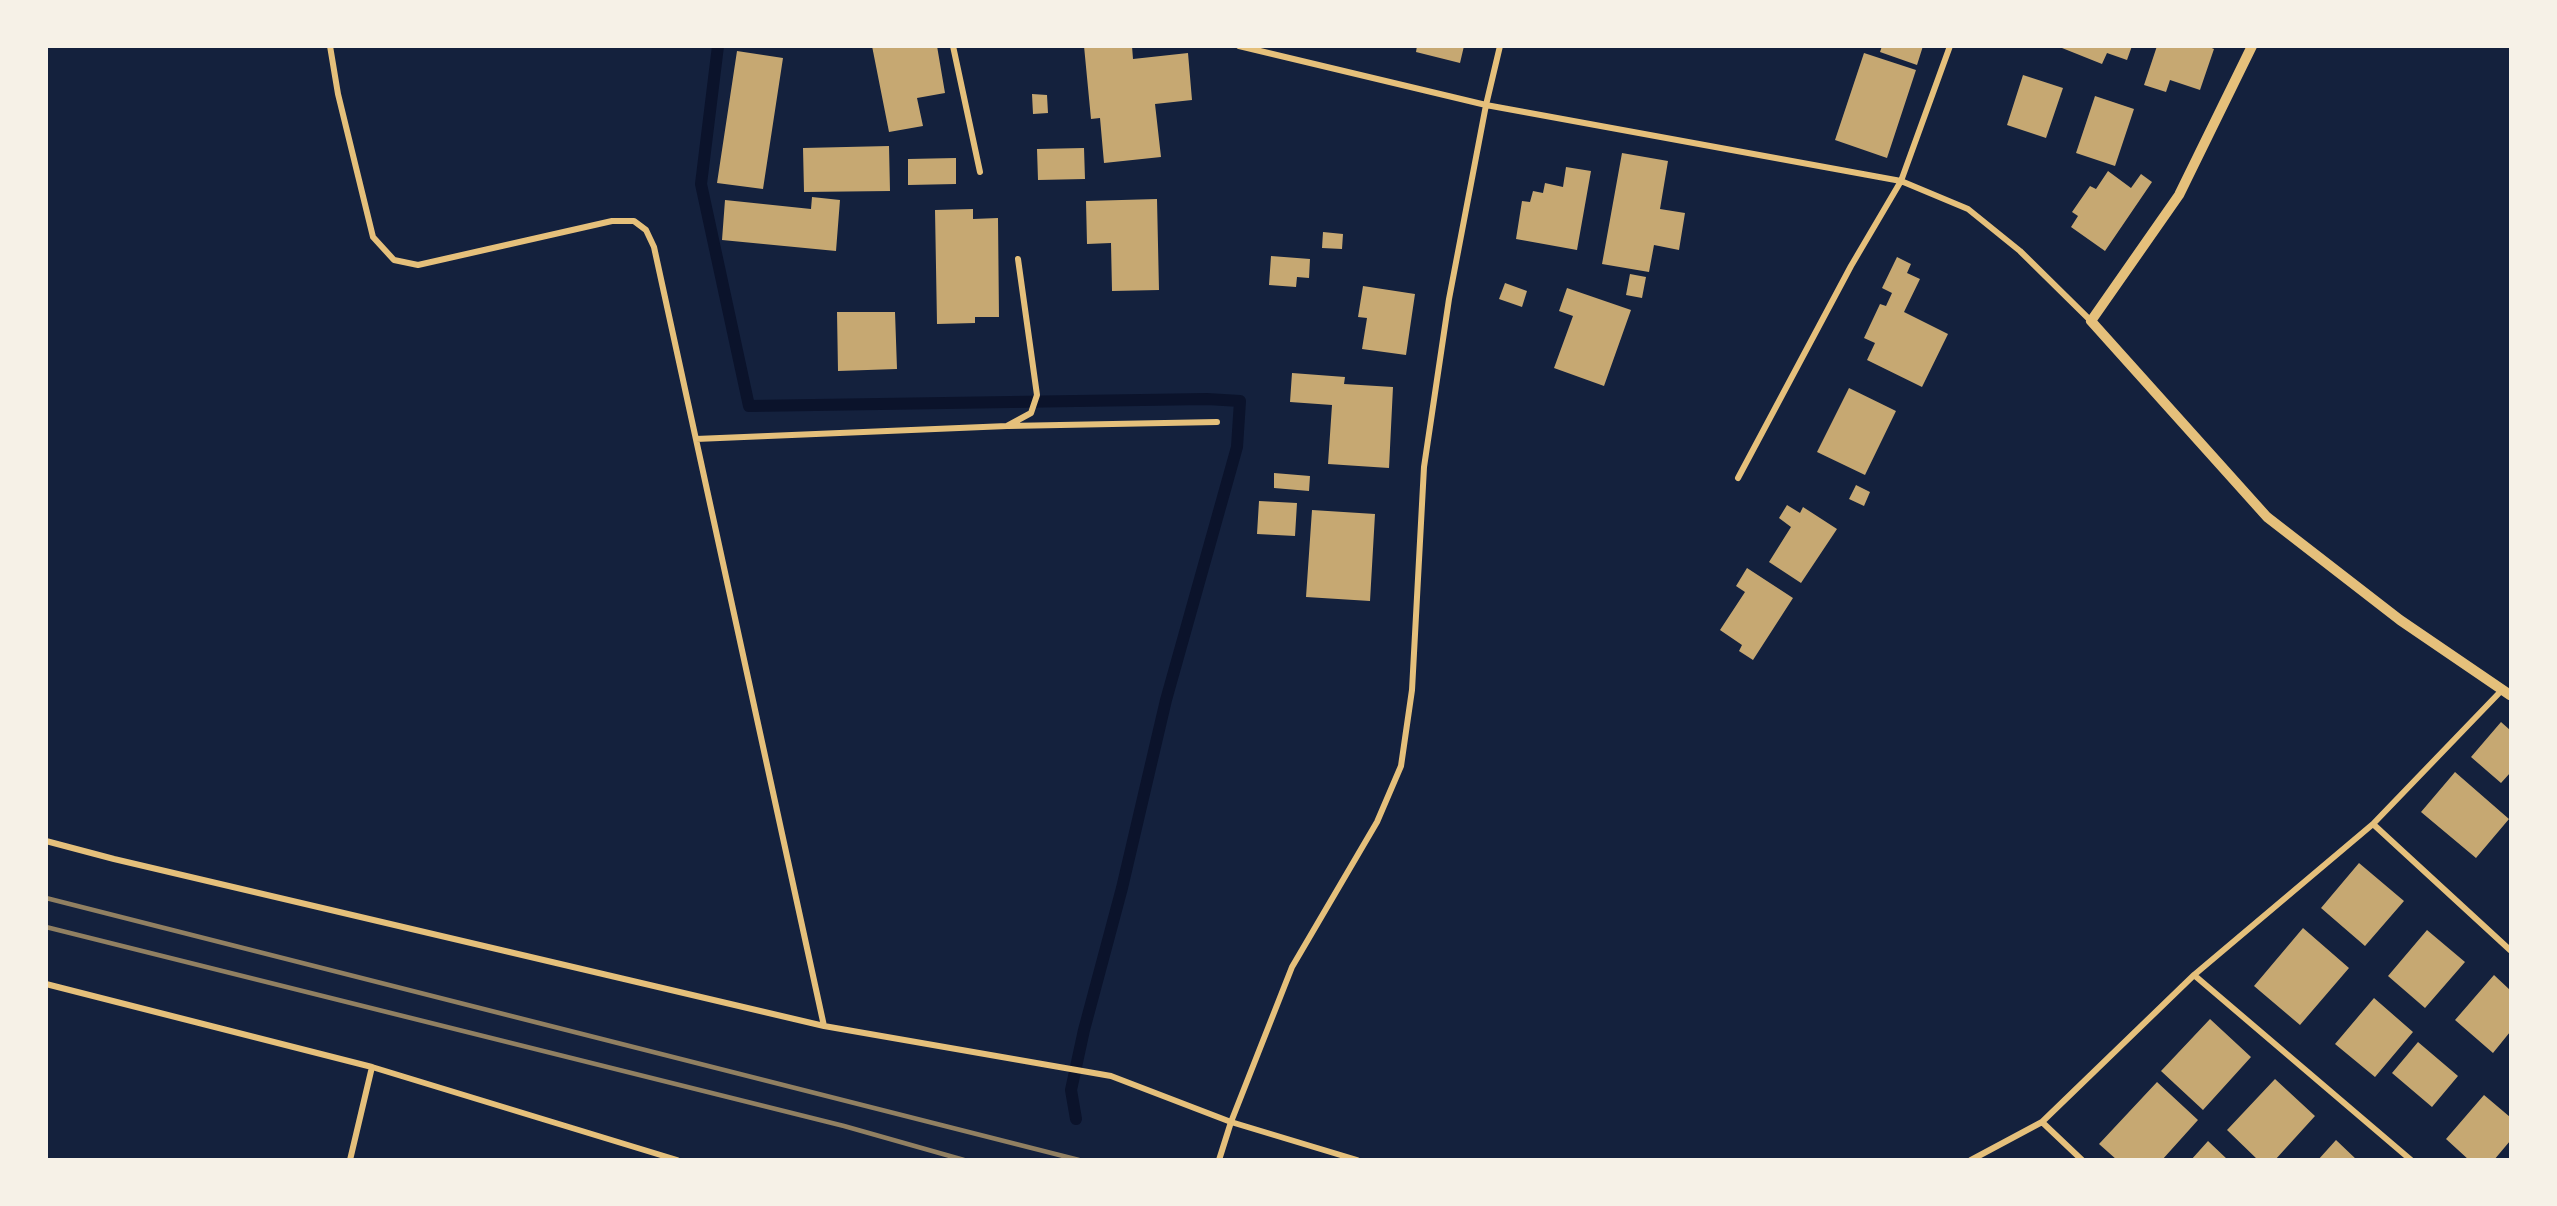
<!DOCTYPE html>
<style>
body{margin:0}
#map{position:relative;width:2557px;height:1206px;overflow:hidden;background:#14213d;font-family:Signika,sans-serif}
canvas{display:block}
.frame{position:absolute;inset:0;border:48px solid #f6f1e7;pointer-events:none}
</style>
<div id="map">
<canvas width="2557" height="1206"></canvas>
<div class="frame"></div>
</div>
<script>
const ctx = document.querySelector('canvas').getContext('2d');
ctx.lineJoin = 'round';
function toPath(rows) {
  const path = new Path2D();
  for (const r of rows) {
    path.moveTo(r[0], r[1]);
    for (let i = 2; i < r.length; i += 2) path.lineTo(r[i], r[i + 1]);
  }
  return path;
}
function trace(path, color, width, dash) {
  ctx.strokeStyle = color;
  ctx.lineWidth = width;
  ctx.lineCap = dash ? 'butt' : 'round';
  ctx.setLineDash(dash || []);
  ctx.stroke(path);
}
function fillPath(path, color) {
  ctx.fillStyle = color;
  ctx.fill(path, 'evenodd');
}
trace(toPath([
 [718,46,701,184,749,406,1207,399,1240,401,1237,447,1166,700,1122,888,1084,1030,1071,1090,1076,1119]
]), '#0b132b', 12);
fillPath(toPath([
 [872,46,937,46,945,93,917,98,923,126,889,132],
 [1084,46,1132,46,1133,59,1188,53,1192,100,1155,104,1161,157,1104,163,1100,118,1091,119],
 [1417,46,1464,46,1460,63,1416,52],
 [1882,46,1923,46,1917,65,1880,52],
 [2057,46,2132,46,2127,60,2107,53,2102,64],
 [2157,46,2207,46,2214,49,2200,90,2170,80,2166,92,2144,85],
 [737,51,783,58,763,189,717,183],
 [1864,53,1916,70,1887,158,1835,140],
 [2023,75,2063,88,2046,138,2007,125],
 [1032,94,1047,95,1048,113,1033,114],
 [2095,96,2134,109,2115,166,2076,153],
 [889,146,890,191,804,192,803,148],
 [1084,148,1085,179,1038,180,1037,149],
 [1622,153,1668,161,1660,209,1685,213,1679,250,1654,245,1649,272,1602,264],
 [956,158,956,184,908,185,908,159],
 [1566,167,1591,171,1577,250,1516,239,1522,201,1530,202,1533,191,1543,193,1545,183,1563,187],
 [2108,171,2131,188,2141,174,2152,182,2105,251,2071,227,2078,216,2072,212,2090,186,2096,189],
 [812,197,840,200,836,251,722,240,725,200,811,209],
 [1157,199,1159,290,1112,291,1111,243,1087,244,1086,201],
 [973,209,973,219,998,218,999,317,975,317,975,323,937,324,935,210],
 [1323,232,1343,234,1342,249,1322,248],
 [1271,256,1310,259,1309,278,1297,277,1296,287,1269,285],
 [1897,257,1911,264,1907,273,1920,279,1904,312,1948,334,1922,387,1867,360,1875,343,1864,338,1880,304,1886,306,1892,293,1882,288],
 [1630,274,1646,277,1642,298,1626,295],
 [1505,283,1527,291,1522,307,1499,299],
 [1363,286,1415,294,1406,355,1362,349,1367,318,1358,317],
 [1567,288,1631,310,1604,386,1554,368,1573,316,1559,311],
 [837,312,895,312,897,369,838,371],
 [1292,373,1345,377,1344,384,1393,387,1389,468,1328,464,1332,405,1290,402],
 [1849,388,1896,411,1865,475,1817,452],
 [1274,473,1310,476,1309,491,1274,488],
 [1856,485,1870,492,1864,506,1849,499],
 [1259,501,1297,503,1295,536,1257,534],
 [1787,505,1800,513,1803,507,1837,529,1801,583,1769,562,1791,527,1779,518],
 [1312,510,1375,514,1370,601,1306,597],
 [1747,568,1793,598,1753,660,1739,651,1742,645,1720,630,1745,592,1736,586],
 [2501,722,2510,730,2510,773,2501,783,2471,757],
 [2455,772,2509,819,2476,858,2421,812],
 [2359,863,2404,901,2365,946,2321,908],
 [2303,928,2349,968,2300,1025,2254,986],
 [2427,930,2465,962,2425,1008,2388,976],
 [2494,975,2510,990,2510,1032,2493,1053,2455,1020],
 [2374,998,2413,1032,2375,1077,2335,1044],
 [2210,1019,2251,1057,2203,1110,2161,1071],
 [2418,1042,2458,1076,2432,1107,2392,1073],
 [2275,1079,2315,1116,2275,1160,2258,1160,2227,1130],
 [2157,1082,2198,1120,2162,1160,2117,1160,2099,1144],
 [2484,1095,2510,1117,2510,1141,2494,1160,2469,1160,2446,1139],
 [2336,1140,2357,1160,2318,1160],
 [2208,1141,2228,1160,2191,1160]
]), '#c6a872');
trace(toPath([
 [330,46,338,94,373,237,394,260,418,265,612,221,634,221,646,230,654,247,824,1026],
 [953,46,980,172],
 [1239,46,1486,105,1901,181,1968,209,2020,251,2091,321],
 [1008,426,1217,422],
 [696,439,1007,426,1031,413,1037,395,1018,259],
 [1738,478,1851,266,1901,181,1950,46],
 [2373,824,2510,950],
 [46,841,114,859,824,1026,1111,1076,1231,1122,1357,1160],
 [2194,975,2411,1160],
 [46,984,372,1067,677,1160],
 [2042,1122,2082,1160],
 [350,1160,372,1067],
 [1219,1160,1231,1122,1292,967,1377,822,1401,766,1412,690,1424,467,1449,299,1486,105,1500,46],
 [1971,1160,2042,1122,2194,975,2373,824,2502,690]
]), '#e5c07b', 6);
trace(toPath([
 [2252,46,2179,195,2091,321,2267,517,2400,620,2510,695]
]), '#e5c07b', 10);
trace(toPath([
 [46,898,1079,1160],
 [46,927,844,1126,964,1160]
]), '#918062', 4.5);
</script>
